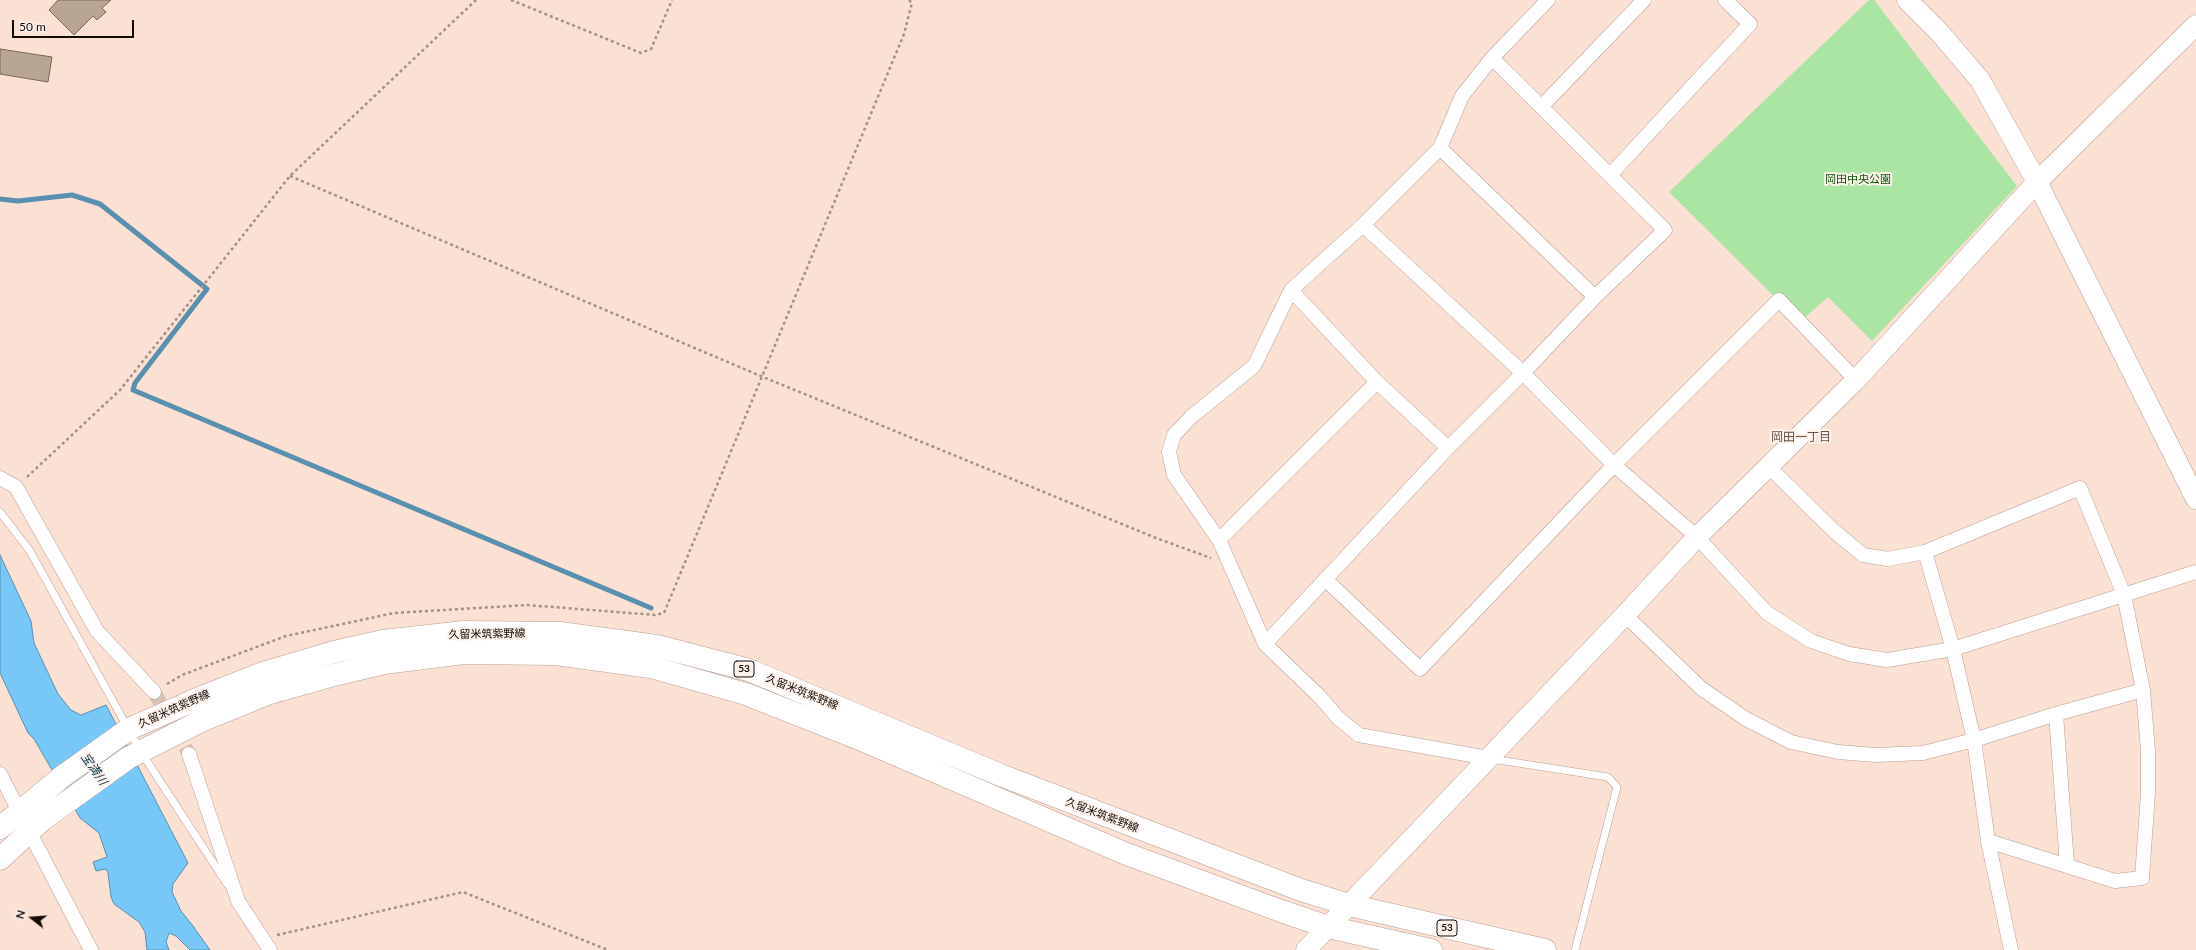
<!DOCTYPE html>
<meta charset="utf-8">
<style>
body{margin:0}
#map{position:relative;width:2196px;height:950px;overflow:hidden;background:#fbe1d3;font-family:Lato,sans-serif}
canvas{display:block}
.north{position:absolute;left:12px;top:898px;width:40px;height:40px;-webkit-text-stroke:3px #fdf2ec;paint-order:stroke;rotate:287deg;font-size:11px;font-weight:700;line-height:16px;text-align:center;color:#130b06}
.north::after{content:'';display:block;margin:auto;width:14px;height:18px;background:#130b06;clip-path:polygon(50% 0,100% 100%,50% 72%,0 100%)}
.scale{position:absolute;left:12px;top:20px;width:122px;height:18px;box-sizing:border-box;border:2px solid #130b06;border-top:0;padding-left:5px;font-size:12px;line-height:14px;white-space:nowrap;color:#130b06;-webkit-text-stroke:3px #fdf2ec;paint-order:stroke}
</style>
<div id="map">
<canvas width="2196" height="950"></canvas>
<div class="north">N</div>
<div class="scale">50 m</div>
</div>
<script>
const ctx = document.querySelector('canvas').getContext('2d');
ctx.lineJoin = 'round';
function fillPath(path, color) {
  ctx.fillStyle = color;
  ctx.fill(path, 'evenodd');
}
function toPath(rows) {
  const path = new Path2D();
  for (const r of rows) {
    path.moveTo(r[0], r[1]);
    for (let i = 2; i < r.length; i += 2) path.lineTo(r[i], r[i + 1]);
  }
  return path;
}
function trace(path, color, width, dash) {
  ctx.strokeStyle = color;
  ctx.lineWidth = width;
  ctx.lineCap = dash ? 'butt' : 'round';
  ctx.setLineDash(dash || []);
  ctx.stroke(path);
}
function label(font, color, halo, rows, align = 'center') {
  ctx.font = font + ' Lato,"Noto Sans JP",sans-serif';
  ctx.lineWidth = 4;
  ctx.setLineDash([]);
  ctx.textBaseline = 'middle';
  ctx.strokeStyle = halo;
  ctx.fillStyle = color;
  for (const [text, x, y, turn = 0] of rows) {
    ctx.save();
    ctx.translate(x, y);
    ctx.rotate((+turn || 0) * Math.PI / 180);
    ctx.textAlign = isNaN(turn) ? turn : align;
    if (halo) ctx.strokeText(text, 0, 0);
    ctx.fillText(text, 0, 0);
    ctx.restore();
  }
}
fillPath(toPath([
 [1869,0,1874,0,2017,186,1872,341,1828,297,1800,322,1669,192]
]), '#aae5a3');
const water = toPath([
 [0,555,31,621,34,643,58,694,71,710,81,715,106,705,188,863,173,884,172,892,181,911,193,926,210,950,190,950,176,936,169,933,166,942,169,950,147,950,145,932,139,922,114,904,111,897,108,873,106,869,96,871,93,862,107,857,99,833,80,818,34,739,28,733,0,673,0,555]
]);
fillPath(water, '#77c8f7');
trace(water, '#598faf', 1);
trace(toPath([
 [0,199,18,201,72,195,100,204,207,289,135,383,133,390,651,608]
]), '#598faf', 5);
const building = toPath([
 [58,0,111,0,102,8,106,12,97,20,93,16,74,35,49,10,58,0],
 [0,49,52,57,48,82,0,74,0,49]
]);
fillPath(building, '#b8a592');
trace(building, '#796756', 1);
trace(toPath([
 [154,692,189,754]
]), '#d8c1b4', 14, [14, 7]);
const lane = toPath([
 [0,512,30,551,141,752,227,884],
 [1492,759,1608,777,1617,787,1575,950]
]);
const street = toPath([
 [1541,107,1644,0],
 [1440,148,1595,297],
 [1610,175,1750,24,1725,0],
 [1363,225,1523,373,1614,465,1697,537,1767,613,1811,641,1849,654,1887,660,1953,649,2196,572],
 [1291,290,1377,382,1448,448],
 [1769,467,1834,531,1863,555,1888,559,1925,552,2080,488,2124,595,2143,690,2148,751,2148,793,2142,878,2115,881,1988,841],
 [0,478,16,487,97,631,154,692],
 [1219,540,1377,382],
 [1925,552,1953,649,1974,740,1988,841,2011,950],
 [1325,579,1420,669,1614,465,1779,300,1856,380],
 [1625,615,1702,689,1746,719,1791,742,1838,752,1875,755,1923,753,1974,740,2056,714,2143,690],
 [1265,644,1448,448,1523,373,1595,297,1665,230,1492,58],
 [2056,714,2067,865],
 [189,754,238,901,270,950],
 [1488,758,1359,735,1338,718,1321,698,1265,644,1219,540,1174,475,1169,452,1174,435,1191,417,1254,366,1291,290,1363,225,1440,148,1462,96,1492,58,1548,0],
 [0,774,19,811],
 [29,831,91,950]
]);
const secondary = toPath([
 [1907,0,1940,33,1980,80,2037,182,2196,499],
 [1306,950,1625,615,1697,537,1856,380,2037,182,2196,25]
]);
const primary = toPath([
 [0,828,63,776,129,729,197,699,263,673,334,652,383,641,464,632,560,633,657,646,749,670,1003,776,1301,890,1349,905,1545,950],
 [0,859,42,820,128,758,203,720,267,694,334,675,384,663,464,653,556,654,651,667,746,694,862,740,1124,853,1281,911,1328,927,1431,950]
]);
trace(lane, '#b79f91', 8);
trace(street, '#b79f91', 15);
trace(secondary, '#b79f91', 21);
trace(primary, '#b79f91', 23);
trace(toPath([
 [511,0,641,53,651,49,672,0],
 [290,176,763,377,1156,538,1211,558],
 [27,477,120,390,290,176,476,0],
 [167,684,182,675,286,636,394,613,527,605,655,615,664,613,904,34,912,3,909,0],
 [277,935,463,892,608,950]
]), '#a49186', 2.5, [3, 3]);
trace(lane, '#fff', 7);
trace(street, '#fff', 14);
trace(secondary, '#fff', 20);
trace(primary, '#fff', 22);
for (const [x, y, w] of [
 [744,669,20],
 [1447,928,20]
]) {
  const box = new Path2D();
  box.roundRect(x - w / 2, y - 8, w, 16, 3);
  ctx.fillStyle = '#fdf2ec';
  ctx.fill(box);
  trace(box, '#130b06', 1);
}
label('bold 10px', '#130b06', null, [
 ["53",744,669],
 ["53",1447,928]
]);
label('11px', '#095403', '#fdf2ec', [
 ["岡田中央公園",1858,179]
]);
label('11px', '#130b06', '#fdf2ec', [
 ["久留米筑紫野線",487,634,-1],
 ["久留米筑紫野線",802,692,22],
 ["久留米筑紫野線",174,709,-24],
 ["久留米筑紫野線",1102,815,21]
]);
label('12px', '#675246', '#fdf2ec', [
 ["岡田一丁目",1801,437]
]);
label('italic 12px', '#07384f', '#fdf2ec', [
 ["宝満川",94,769,55]
]);
</script>
